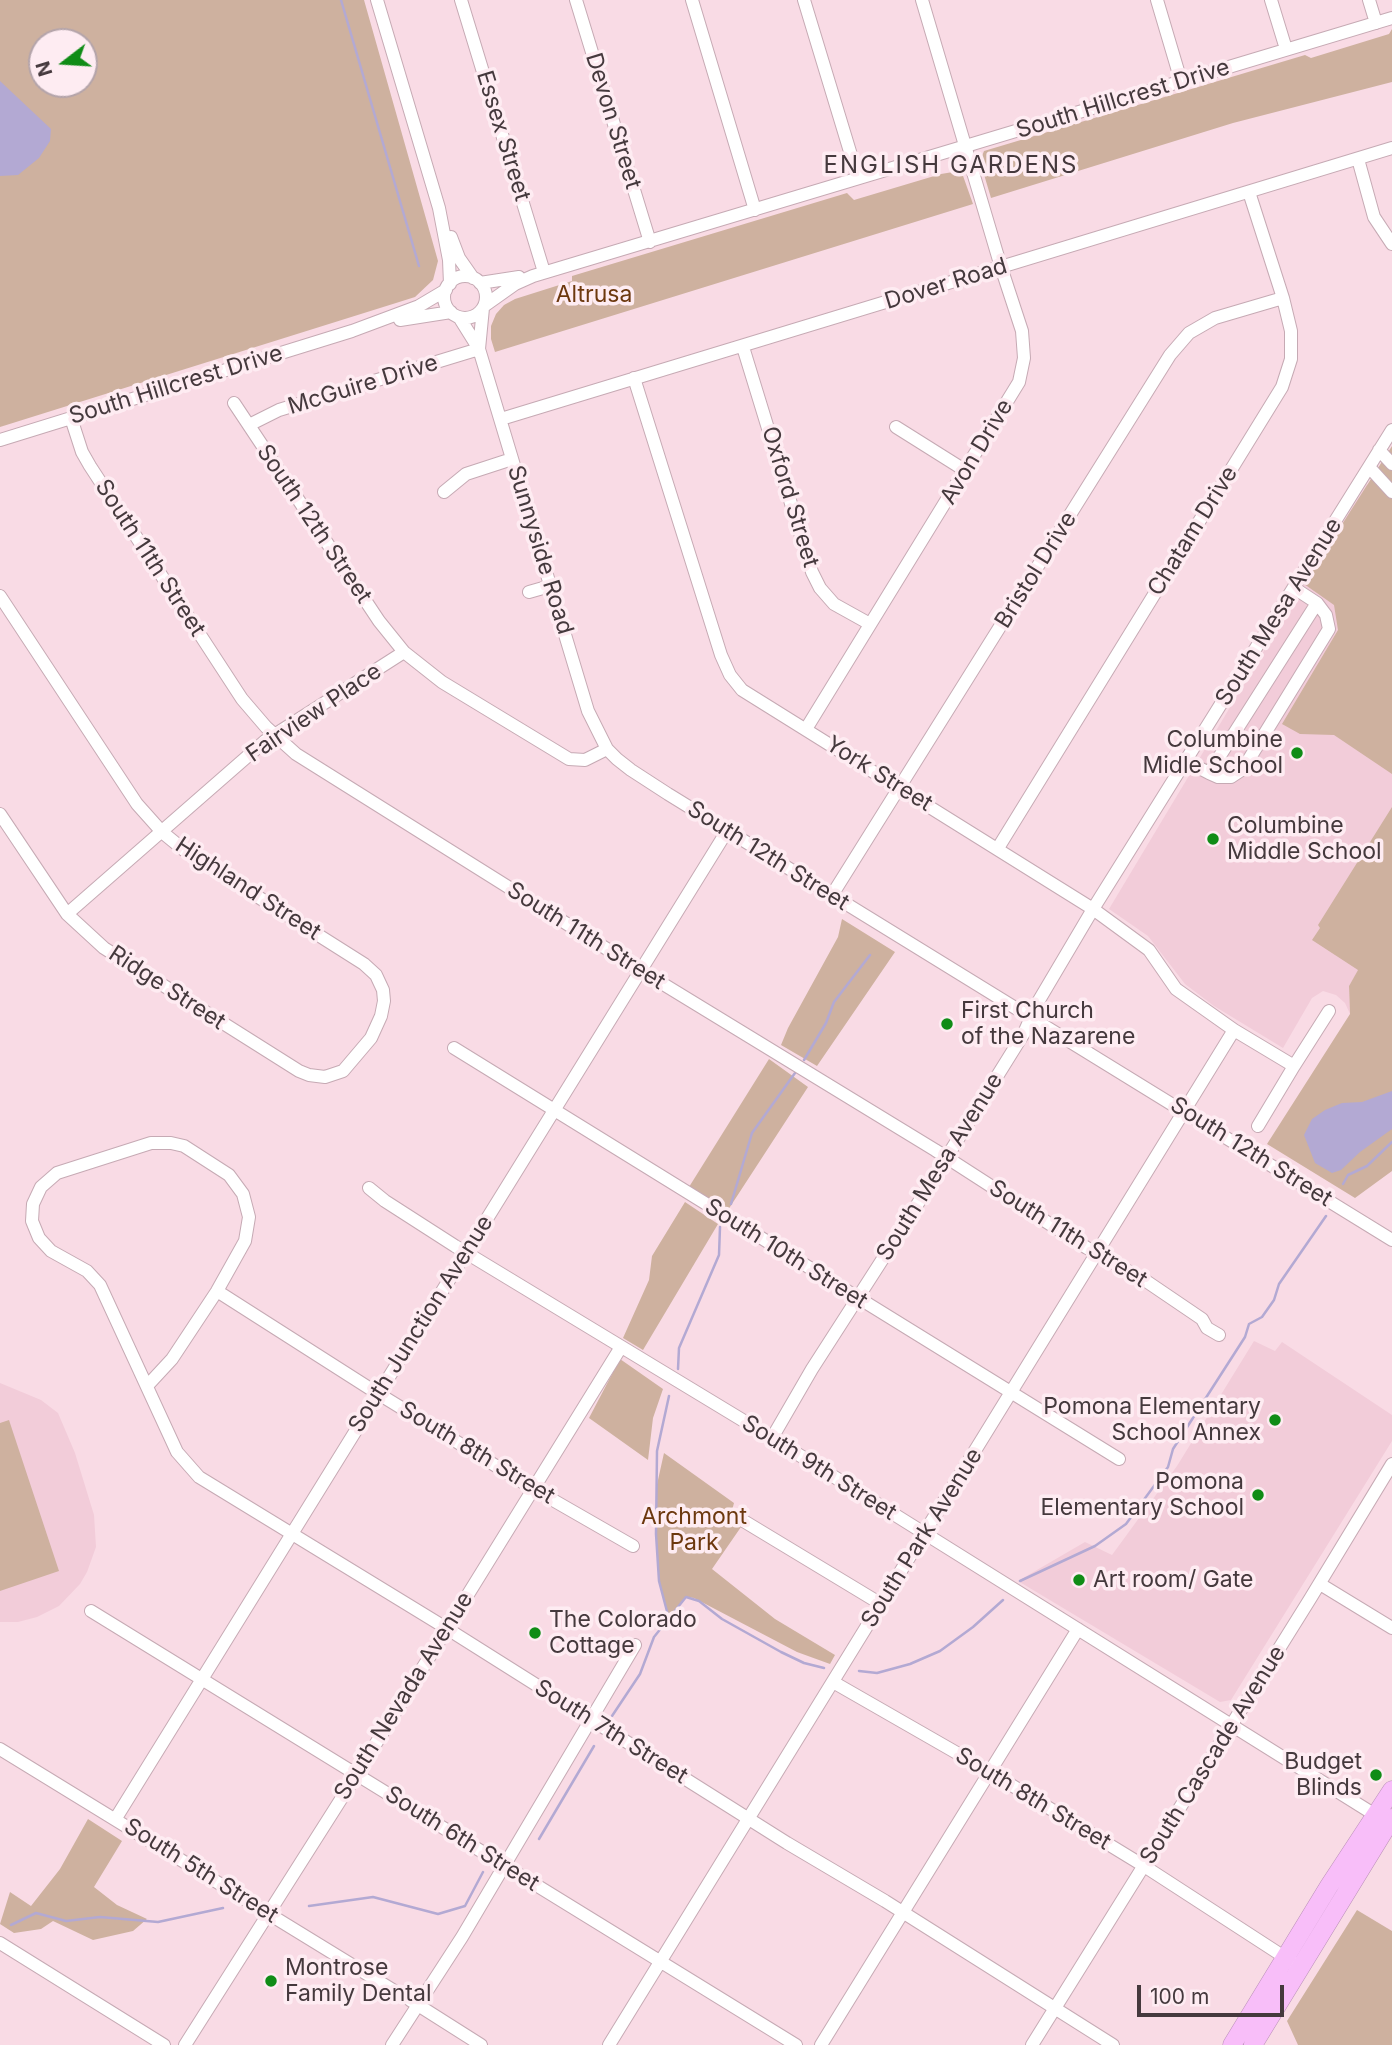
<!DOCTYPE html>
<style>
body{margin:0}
#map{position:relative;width:1392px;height:2045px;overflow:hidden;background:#f9dbe5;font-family:Inter,sans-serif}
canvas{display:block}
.north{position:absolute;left:28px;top:28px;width:70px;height:70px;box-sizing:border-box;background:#feecf2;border:2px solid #b4a4aa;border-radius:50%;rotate:253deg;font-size:19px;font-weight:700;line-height:28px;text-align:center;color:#45393d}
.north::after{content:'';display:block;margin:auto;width:24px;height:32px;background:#108c16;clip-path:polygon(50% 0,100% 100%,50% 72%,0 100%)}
.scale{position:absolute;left:1137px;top:1985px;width:147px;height:32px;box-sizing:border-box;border:4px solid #45393d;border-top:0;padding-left:9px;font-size:21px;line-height:24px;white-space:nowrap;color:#45393d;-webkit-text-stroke:5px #feecf2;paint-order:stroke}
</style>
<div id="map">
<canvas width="1392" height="2045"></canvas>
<div class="north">N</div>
<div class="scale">100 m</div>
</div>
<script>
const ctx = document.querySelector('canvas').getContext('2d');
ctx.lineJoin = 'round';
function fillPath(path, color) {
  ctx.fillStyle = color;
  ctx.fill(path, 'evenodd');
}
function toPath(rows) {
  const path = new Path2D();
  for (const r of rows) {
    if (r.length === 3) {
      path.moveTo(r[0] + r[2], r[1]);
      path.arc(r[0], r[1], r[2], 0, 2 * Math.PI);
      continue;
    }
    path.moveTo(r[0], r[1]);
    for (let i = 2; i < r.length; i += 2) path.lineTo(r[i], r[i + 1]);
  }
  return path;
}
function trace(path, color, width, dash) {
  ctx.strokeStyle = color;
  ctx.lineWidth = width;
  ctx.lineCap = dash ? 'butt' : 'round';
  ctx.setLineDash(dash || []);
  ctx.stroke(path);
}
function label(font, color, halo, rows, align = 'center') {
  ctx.font = font + ' Inter,sans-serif';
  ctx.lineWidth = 7;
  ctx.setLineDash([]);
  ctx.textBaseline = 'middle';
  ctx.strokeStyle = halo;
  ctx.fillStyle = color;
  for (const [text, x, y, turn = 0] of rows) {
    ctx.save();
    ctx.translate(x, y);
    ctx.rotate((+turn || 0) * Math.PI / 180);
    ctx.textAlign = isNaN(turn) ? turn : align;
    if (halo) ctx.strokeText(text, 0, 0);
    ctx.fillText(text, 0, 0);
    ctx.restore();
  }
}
fillPath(toPath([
 [1367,484,1392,510,1392,913,1349,986,1350,1014,1345,1003,1336,995,1323,991,1312,998,1283,1048,1214,1006,1185,984,1148,936,1109,909,1304,584],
 [1254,1341,1275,1351,1282,1342,1392,1415,1392,1441,1231,1700,1220,1702,1018,1581,1085,1542,1112,1555,1177,1466],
 [0,1383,41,1400,58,1413,75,1453,94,1515,96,1547,87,1572,80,1584,59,1606,37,1617,18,1622,0,1622]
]), '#f2ccd9');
fillPath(toPath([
 [0,0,364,0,438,261,433,280,415,297,396,303,0,427],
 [42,42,84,42,84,84,42,84],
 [1392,29,1392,82,1233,123,991,198,980,161,984,151,1305,55,1311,58,1389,34],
 [953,172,962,173,973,204,495,352,491,339,491,326,496,314,504,305,515,299,572,281,572,276,847,193,854,200,941,174],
 [1392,446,1392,774,1334,735,1300,734,1282,724,1338,630,1334,605,1304,584],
 [1392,807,1392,1171,1355,1198,1267,1144,1350,1014,1349,986,1358,970,1312,940,1320,928,1318,925],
 [842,919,895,952,817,1066,781,1045,788,1028,838,937],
 [769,1059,808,1087,728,1210,689,1187],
 [685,1202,718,1224,643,1350,623,1338,649,1280,652,1256],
 [620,1359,663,1389,653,1418,648,1460,589,1418],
 [9,1420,59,1571,0,1591,0,1423],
 [664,1453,734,1503,730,1518,741,1527,712,1569,775,1619,835,1655,830,1664,797,1652,694,1598,686,1597,669,1619,659,1581,656,1534,656,1489],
 [88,1819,122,1841,94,1887,117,1905,147,1919,133,1931,93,1940,53,1921,41,1929,14,1933,0,1924,10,1892,31,1906,60,1869],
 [1357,1910,1392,1931,1392,2045,1298,2045,1287,2021]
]), '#ceb19f');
fillPath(toPath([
 [0,81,51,129,50,141,39,158,18,175,0,176],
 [1392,1091,1392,1129,1360,1152,1341,1170,1332,1173,1315,1163,1304,1135,1312,1119,1325,1110,1342,1103,1362,1102]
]), '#b3a9d3');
trace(toPath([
 [341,0,419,266],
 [804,1060,826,1023,834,1002,870,955],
 [1343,1184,1348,1175,1367,1166,1392,1142],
 [731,1204,752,1133,795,1073],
 [678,1369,679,1348,719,1255,720,1227],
 [669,1396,657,1451,656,1534,659,1581,669,1619],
 [1020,1581,1095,1546,1126,1524,1168,1467,1173,1449,1245,1337,1249,1324,1262,1317,1274,1300,1279,1284,1326,1216],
 [859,1671,877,1673,910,1664,940,1651,973,1627,1003,1600],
 [612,1716,640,1674,654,1637,686,1597,699,1601,722,1619,781,1652,804,1663,824,1668],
 [539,1839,594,1746],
 [309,1906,373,1897,438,1914,465,1906,483,1872],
 [11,1925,36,1913,66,1921,100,1917,158,1922,223,1908]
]), '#b3a9d3', 2.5);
const minor = toPath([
 [377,0,439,208,449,260,450,284],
 [461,0,544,272],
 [576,0,650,242],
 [692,0,755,210],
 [804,0,858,178],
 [1157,0,1181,81],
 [1271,0,1286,49],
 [1369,0,1376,23],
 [1358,159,1374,217,1392,244],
 [451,237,459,258,473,278],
 [465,297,21],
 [480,283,519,277],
 [484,306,515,284,533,276,1392,18],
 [459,317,479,349,588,711,607,749,617,759,631,770,668,794,1392,1240],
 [400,320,451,312],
 [743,347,812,572,820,588,834,604,870,624],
 [479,349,483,308],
 [634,378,721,655,730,675,742,690,1093,909,1149,950,1176,989,1234,1030,1294,1066,1258,1126],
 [234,403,379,621,404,652,442,682,569,759,585,760,607,749],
 [71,418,82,452,90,466,242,699,266,727,296,754,650,976,935,1150,1087,1248,1146,1281,1202,1319,1207,1328,1219,1335],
 [501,419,1392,148],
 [249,425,279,410,479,349],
 [896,427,966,471],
 [0,440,352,331,419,306,446,290],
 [1379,450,1392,464],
 [1369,467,1392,492],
 [444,492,466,474,512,459],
 [529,592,550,586],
 [0,596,137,804,162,832,184,850,364,964,376,975,383,990,384,1001,381,1016,371,1038,343,1071,325,1077,309,1075,299,1071,104,948,67,914,0,814],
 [806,729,1019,382,1024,358,1022,331,1001,267,922,0],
 [1186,761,1209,773,1317,603,1294,588],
 [1209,773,1218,777,1231,777,1243,769,1329,629,1326,615,1317,603],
 [998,848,1282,387,1291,359,1291,331,1283,298,1249,192],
 [832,895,1170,355,1189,333,1215,318,1283,298],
 [67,914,265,741,404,652],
 [454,1048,1119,1459],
 [1294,1066,1329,1011],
 [369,1188,385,1201,455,1246,772,1438,1380,1818],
 [217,1291,369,1388,532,1488,633,1546],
 [147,1386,172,1359,217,1291,245,1241,249,1217,243,1194,229,1175,184,1146,171,1143,151,1143,57,1173,41,1187,33,1204,32,1221,39,1238,51,1251,87,1271,100,1285,177,1452,199,1477,446,1628,787,1843,885,1901,1113,2045],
 [772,1438,812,1369,902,1229,1024,1033,1038,1002,1093,909,1392,430],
 [742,1520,881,1604],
 [1320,1584,1392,1628],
 [91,1611,796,2045],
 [833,1682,990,1772,1144,1866,1292,1962],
 [0,1749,401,1995],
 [116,1818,727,831],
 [0,1943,164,2045],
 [410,2000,481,2045],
 [185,2045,357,1774,621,1347],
 [392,2045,462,1937,635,1645],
 [609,2045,1234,1030],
 [821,2045,1078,1629],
 [1032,2045,1310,1599,1392,1464]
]);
const highway = toPath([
 [1232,2045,1329,1886,1392,1790],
 [1253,2045,1392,1818]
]);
trace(minor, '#c6aab4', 14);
trace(highway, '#b98fb7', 19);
trace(minor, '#fff', 12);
trace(highway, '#f8bef9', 18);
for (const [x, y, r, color] of [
 [1297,753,7,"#108c16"],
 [1213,839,7,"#108c16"],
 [947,1024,7,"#108c16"],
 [1275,1420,7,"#108c16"],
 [1258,1495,7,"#108c16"],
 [1079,1580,7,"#108c16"],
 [535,1633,7,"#108c16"],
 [1376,1775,7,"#108c16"],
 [271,1981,7,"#108c16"]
]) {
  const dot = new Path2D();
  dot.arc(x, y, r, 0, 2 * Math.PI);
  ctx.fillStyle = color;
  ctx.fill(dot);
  trace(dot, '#feecf2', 2.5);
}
label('23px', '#45393d', '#feecf2', [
 ["South Hillcrest Drive",1123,99,-17],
 ["Devon Street",613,121,73],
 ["Essex Street",503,136,73],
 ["Dover Road",946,284,-17],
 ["South Hillcrest Drive",176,385,-17],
 ["McGuire Drive",363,385,-17],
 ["Avon Drive",977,452,-59],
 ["Oxford Street",790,497,73],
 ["South 12th Street",314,524,56],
 ["Chatam Drive",1193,531,-58],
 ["Sunnyside Road",540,550,73],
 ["South 11th Street",150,558,57],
 ["Bristol Drive",1036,570,-58],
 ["South Mesa Avenue",1279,612,-58],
 ["Fairview Place",314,713,-34],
 ["York Street",879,774,32],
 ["South 12th Street",768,856,32],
 ["Highland Street",248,889,33],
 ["South 11th Street",586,936,32],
 ["Ridge Street",167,988,33],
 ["South 12th Street",1251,1152,32],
 ["South Mesa Avenue",940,1167,-58],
 ["South 11th Street",1068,1234,32],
 ["South 10th Street",786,1254,32],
 ["South Junction Avenue",421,1324,-58],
 ["South 8th Street",477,1453,31],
 ["South 9th Street",819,1468,32],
 ["South Park Avenue",922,1538,-58],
 ["South Nevada Avenue",404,1696,-58],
 ["South 7th Street",611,1732,32],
 ["South Cascade Avenue",1213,1755,-58],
 ["South 8th Street",1033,1799,31],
 ["South 6th Street",462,1839,32],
 ["South 5th Street",201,1871,32]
]);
label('23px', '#6c380e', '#feecf2', [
 ["Altrusa",594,295],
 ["Archmont",694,1517],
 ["Park",694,1543]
]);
label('23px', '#45393d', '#feecf2', [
 ["Columbine",1283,740,"right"],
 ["Midle School",1283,766,"right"],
 ["Columbine",1227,826],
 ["Middle School",1227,852],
 ["First Church",961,1011],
 ["of the Nazarene",961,1037],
 ["Pomona Elementary",1261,1407,"right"],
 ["School Annex",1261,1433,"right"],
 ["Pomona",1244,1482,"right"],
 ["Elementary School",1244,1508,"right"],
 ["Art room/ Gate",1093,1580],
 ["The Colorado",549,1620],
 ["Cottage",549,1646],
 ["Budget",1362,1762,"right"],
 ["Blinds",1362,1788,"right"],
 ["Montrose",285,1968],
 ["Family Dental",285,1994]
], 'left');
ctx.letterSpacing = '2px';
label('24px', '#45393d', '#feecf2', [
 ["ENGLISH GARDENS",951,166]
]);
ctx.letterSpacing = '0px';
</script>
